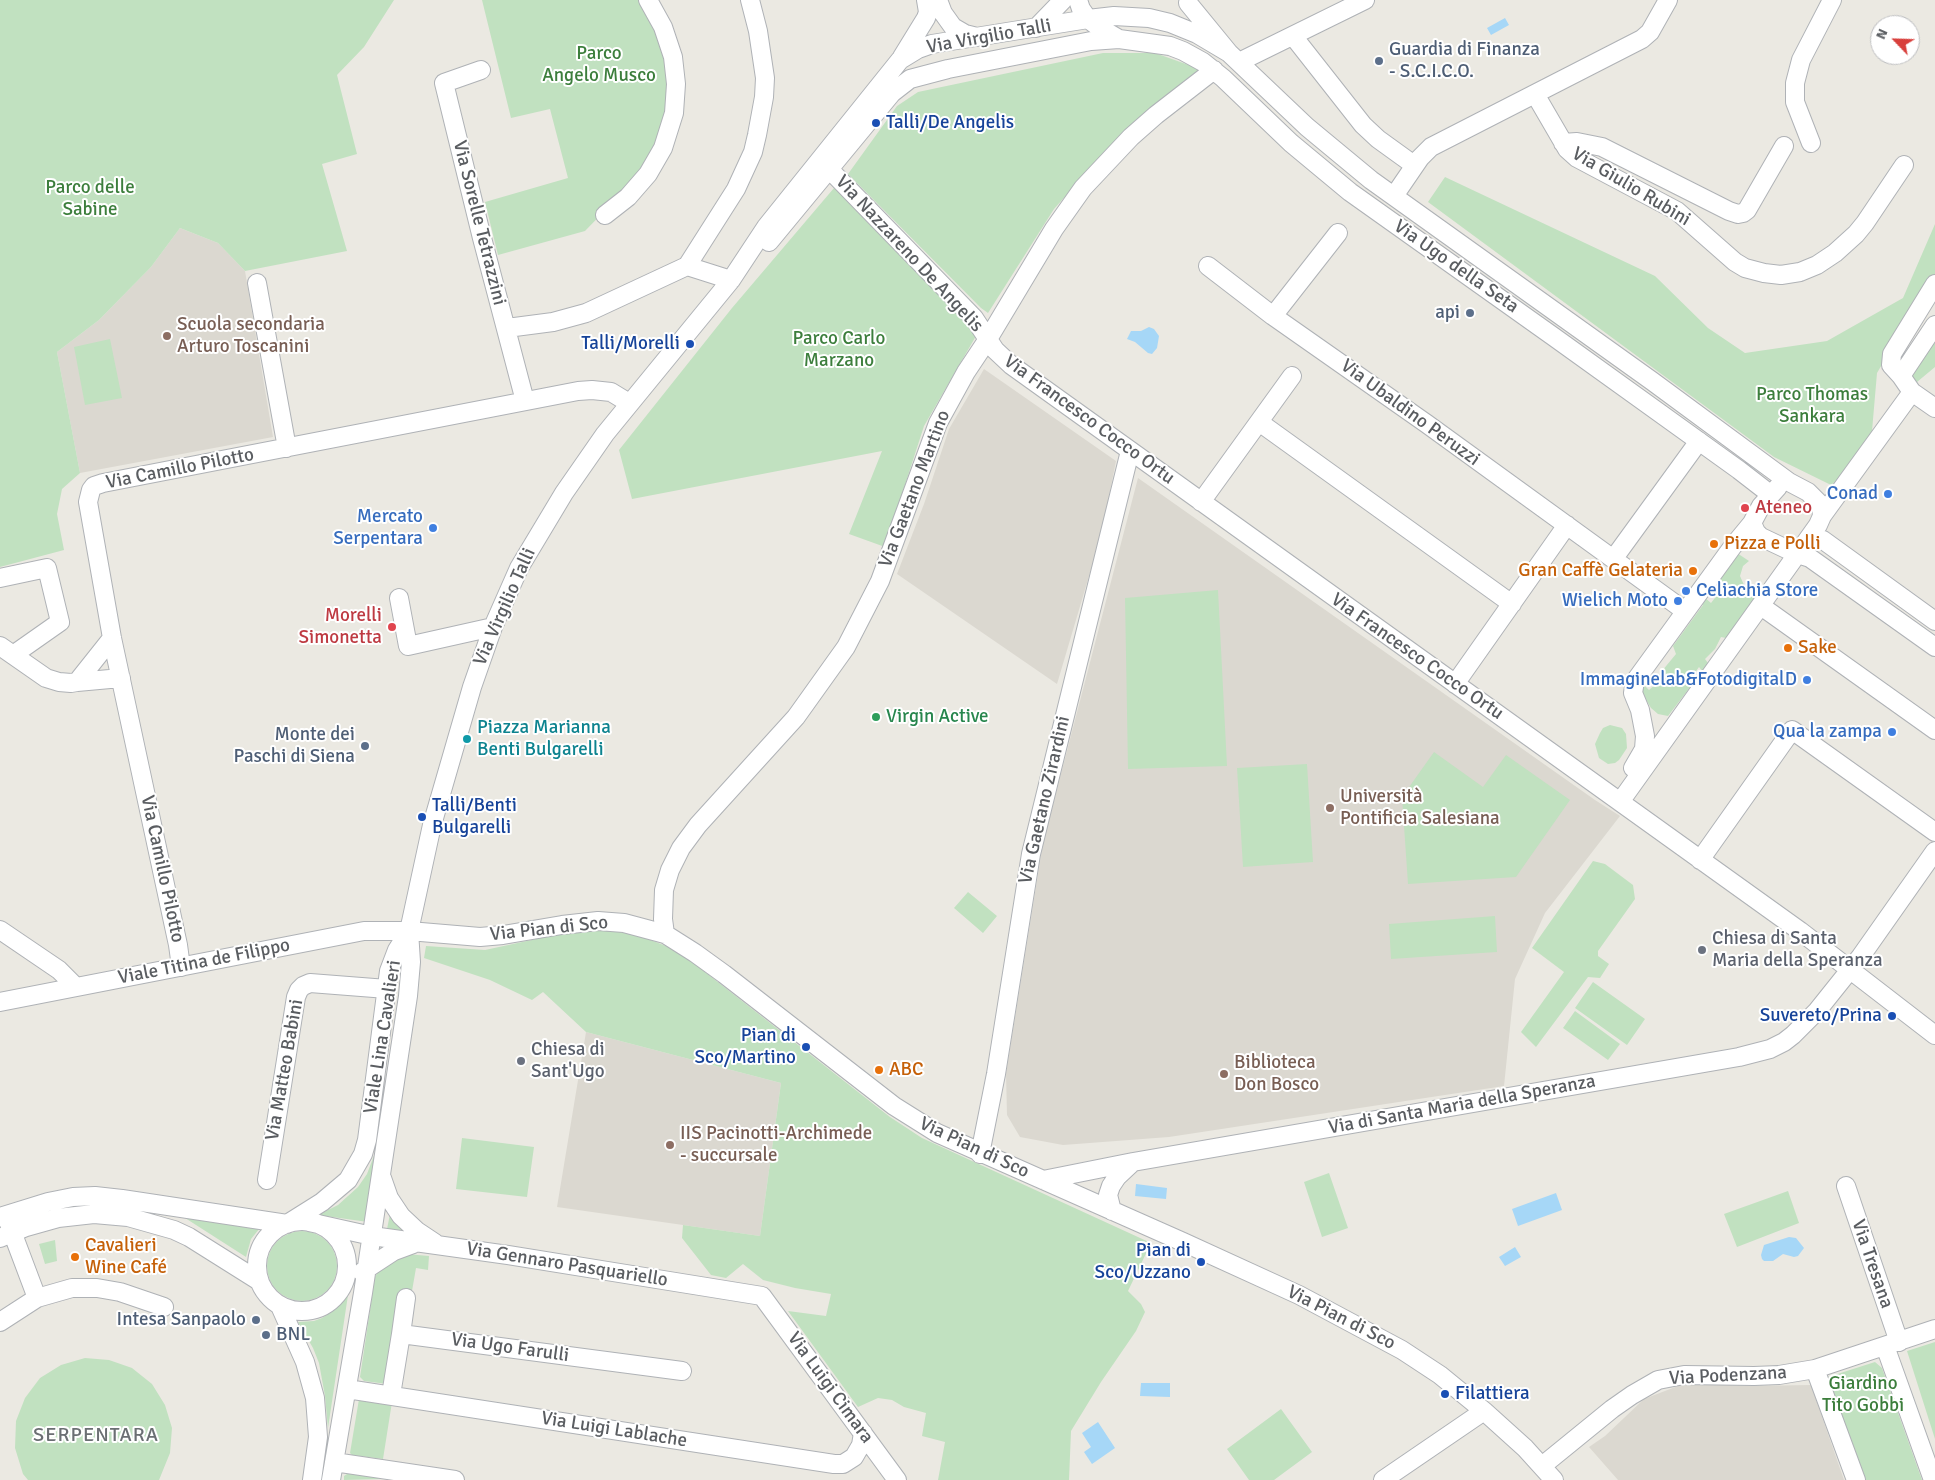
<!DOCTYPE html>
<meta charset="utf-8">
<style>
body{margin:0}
#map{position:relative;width:1935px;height:1480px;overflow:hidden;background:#ebe9e2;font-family:Signika,sans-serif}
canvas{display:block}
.north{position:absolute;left:1870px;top:15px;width:50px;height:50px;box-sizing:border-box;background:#fff;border:1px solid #bdbec0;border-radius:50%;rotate:294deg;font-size:14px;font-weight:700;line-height:20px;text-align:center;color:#5a5d61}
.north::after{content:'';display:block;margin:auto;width:18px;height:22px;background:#d83f3b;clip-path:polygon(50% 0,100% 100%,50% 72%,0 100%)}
</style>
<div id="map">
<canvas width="1935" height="1480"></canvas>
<div class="north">N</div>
</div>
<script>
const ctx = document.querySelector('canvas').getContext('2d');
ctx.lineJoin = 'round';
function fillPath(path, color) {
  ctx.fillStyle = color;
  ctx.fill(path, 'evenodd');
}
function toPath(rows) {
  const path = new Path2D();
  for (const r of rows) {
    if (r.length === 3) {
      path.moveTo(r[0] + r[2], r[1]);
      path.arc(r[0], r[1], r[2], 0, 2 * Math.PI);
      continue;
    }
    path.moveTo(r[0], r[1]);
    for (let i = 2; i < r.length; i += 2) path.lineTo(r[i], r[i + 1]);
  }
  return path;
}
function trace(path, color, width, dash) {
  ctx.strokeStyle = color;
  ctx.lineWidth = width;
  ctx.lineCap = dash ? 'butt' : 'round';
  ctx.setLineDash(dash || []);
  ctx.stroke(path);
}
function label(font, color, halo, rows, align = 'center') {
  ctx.font = font + ' Signika,sans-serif';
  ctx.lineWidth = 4;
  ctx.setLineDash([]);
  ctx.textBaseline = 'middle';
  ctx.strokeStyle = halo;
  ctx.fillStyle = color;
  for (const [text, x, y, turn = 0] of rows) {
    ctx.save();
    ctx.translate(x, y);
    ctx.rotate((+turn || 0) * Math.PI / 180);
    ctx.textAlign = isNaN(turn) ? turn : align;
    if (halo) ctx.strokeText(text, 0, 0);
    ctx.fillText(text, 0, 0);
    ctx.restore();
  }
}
fillPath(toPath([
 [180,228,218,243,245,271,273,437,80,473,57,352,99,320,151,267],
 [984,369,1116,461,1102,532,1057,684,897,574,924,504,949,429],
 [1138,478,1595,800,1620,816,1545,913,1515,979,1504,1086,1169,1137,1063,1145,1020,1137,1007,1115,1006,1073,1043,843],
 [586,1032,781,1083,760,1236,557,1207],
 [1708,1384,1747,1386,1811,1385,1844,1480,1618,1480,1589,1447,1605,1436,1644,1399,1678,1386]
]), '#dbd8d0');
fillPath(toPath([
 [0,0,394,0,364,47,337,75,357,154,322,164,347,251,245,271,218,243,180,228,151,267,99,320,57,352,80,473,62,489,57,514,64,550,0,567],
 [482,0,642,0,655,28,664,58,669,106,650,160,622,193,585,231,498,255,485,202,568,178,550,109,511,118],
 [1103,53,1155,53,1200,69,1198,73,1101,156,1054,209,988,313,981,308,848,174,897,106,918,92],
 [1445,177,1655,276,1708,328,1745,353,1827,341,1903,298,1935,224,1935,274,1877,373,1872,431,1847,471,1831,485,1774,457,1428,202],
 [834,188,965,322,976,336,924,426,885,547,849,534,882,451,632,499,619,450,732,308],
 [1935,330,1935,367,1911,387,1904,376],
 [110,339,122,398,85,405,74,347],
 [1737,553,1749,561,1743,566,1740,576,1744,585,1754,594,1753,601,1726,638,1721,637,1715,649,1705,659,1708,663,1703,672,1699,667,1694,674,1695,688,1691,686,1668,716,1658,714,1651,708,1642,693,1643,684,1649,690,1659,681,1657,677,1676,654,1673,646,1703,605,1700,602,1704,597,1711,603,1725,585,1720,578],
 [1218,590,1227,766,1128,769,1125,598],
 [1610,725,1622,728,1626,734,1627,748,1619,760,1615,763,1608,764,1599,758,1595,744,1600,733,1603,728],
 [1434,752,1483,787,1506,755,1570,800,1516,877,1408,884,1402,797],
 [1307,764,1313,862,1243,867,1237,768],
 [1593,861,1605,864,1633,885,1635,899,1598,951,1598,956,1609,964,1600,978,1588,977,1536,1047,1521,1032,1564,972,1532,948],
 [968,892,997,916,983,933,954,908],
 [1495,916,1497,952,1391,959,1389,924],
 [611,930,643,937,666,946,691,961,890,1117,922,1138,1151,1243,1128,1291,1141,1304,1145,1312,1136,1331,1101,1382,1071,1431,1069,1480,938,1480,945,1442,922,1436,926,1413,904,1407,892,1400,878,1398,858,1407,788,1311,826,1316,831,1294,795,1288,763,1280,743,1264,726,1278,711,1275,682,1238,683,1225,760,1236,781,1083,586,1032,543,992,532,1000,490,980,424,958,426,946,485,950,564,933],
 [1593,982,1645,1019,1627,1045,1575,1008],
 [1575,1011,1620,1044,1608,1060,1563,1028],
 [462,1138,534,1147,527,1197,456,1189],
 [375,1153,379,1153,368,1222,318,1215,338,1205,358,1187,367,1174],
 [1329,1173,1348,1228,1322,1237,1304,1182],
 [1788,1191,1799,1223,1737,1247,1724,1214],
 [391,1209,414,1233,387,1229],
 [182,1216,260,1228,251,1239,246,1257],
 [302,1266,35],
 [55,1240,57,1261,45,1264,39,1244],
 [406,1254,429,1256,428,1270,416,1268,412,1291,403,1289,387,1384,364,1381,360,1377,375,1277,380,1268],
 [348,1295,328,1428,325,1396,319,1363,313,1348,298,1322,314,1321,322,1318,336,1309],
 [1935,1342,1935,1439,1907,1351],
 [85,1358,109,1360,132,1368,152,1384,165,1405,172,1428,170,1453,159,1480,28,1480,23,1474,15,1448,16,1421,25,1398,40,1378,61,1365],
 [1875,1362,1882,1368,1922,1480,1866,1480,1828,1377],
 [359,1399,392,1402,383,1459,352,1455,350,1453],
 [1281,1409,1312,1452,1274,1480,1249,1480,1227,1449],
 [350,1472,382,1479,344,1480,344,1476]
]), '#c1e1c0');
fillPath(toPath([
 [1505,18,1509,25,1491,35,1487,28],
 [1149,327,1154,329,1159,336,1157,348,1152,354,1148,353,1135,342,1127,339,1131,331,1141,331],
 [1136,1184,1167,1188,1166,1199,1135,1196],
 [1556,1193,1562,1210,1518,1226,1512,1209],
 [1789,1237,1796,1238,1804,1248,1798,1256,1794,1257,1783,1254,1773,1261,1764,1261,1762,1259,1761,1255,1764,1245],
 [1515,1247,1521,1257,1505,1266,1499,1257],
 [1141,1383,1170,1383,1170,1397,1140,1396],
 [1098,1422,1115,1448,1092,1464,1084,1452,1091,1447,1082,1433]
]), '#a6d7f7');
const minor = toPath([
 [938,0,943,13,953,27,965,34,977,37],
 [1078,0,1081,9,1088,19,1100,28,1119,39,1170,46,1183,51,1203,62,1223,78,1291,143,1350,192,1554,337,1739,470,1770,494],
 [1188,3,1229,53,1307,127,1371,180,1652,381,1789,482,1808,492,1821,505,1822,516,1818,525,1620,802],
 [1036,28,1063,0],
 [1293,36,1363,125,1378,139,1414,165],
 [902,57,926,18,928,12,926,0],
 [1239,62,1365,0],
 [481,70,444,83,482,238,525,401],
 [1535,94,1567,149,1577,158,1677,211,1735,262,1745,268,1764,273,1781,275,1800,272,1817,265,1835,253,1856,234,1865,223,1904,165],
 [1563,143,1577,142,1602,147,1729,211,1738,214,1743,213,1747,210,1784,146],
 [1811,143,1795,102,1795,83,1801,60,1832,0],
 [829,169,974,318,995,350,1011,365,1800,931,1935,1035],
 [1394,196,1420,158,1431,147,1642,39,1650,32,1668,0],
 [605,215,628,197,648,174,663,148,674,113,676,84,673,57,663,27,648,0],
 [769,242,892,93,910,79,948,69,1091,41,1119,39],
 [687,266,731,280],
 [1208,266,1273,316,1427,424,1685,611],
 [257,283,287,448],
 [1273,316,1338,233],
 [1935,325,1901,376,1912,392,1935,408],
 [507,328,553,322,586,313,687,266,736,189,753,152,757,135,764,97,765,78,758,31,750,0],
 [1901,376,1891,365,1892,354,1935,284],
 [1259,422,1512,604],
 [1778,487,1761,506,1752,523,1756,532,1761,537,1797,554,1810,558,1935,647],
 [1201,502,1292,376],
 [1822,516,1912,392],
 [1811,535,1823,540,1935,621],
 [1614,558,1699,441],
 [0,578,47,568,60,622,13,655],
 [399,598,408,646,493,627],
 [1761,606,1935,730],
 [0,646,46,678,59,682,71,683,77,682,112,638],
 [77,682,121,678],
 [1455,684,1567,525],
 [1633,768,1644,749,1645,736,1640,710,1633,693,1635,681,1733,546,1752,523],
 [1700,860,1792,730,1935,832],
 [0,930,59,970,76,987],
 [665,934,663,919,664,890,670,870,681,848,698,825,796,717,846,647,880,581,938,423,966,372,988,339,1054,229,1083,188,1131,137,1156,115,1214,70],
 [181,967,178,945,112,638,88,502,91,490,94,486,103,483,578,391,592,390,611,392,629,403],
 [0,1002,364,931,409,931,480,937,503,935,562,925,598,921,624,923,665,934,695,953,724,974,894,1106,937,1133,1183,1242,1299,1295,1402,1350,1440,1375,1484,1411,1525,1448,1554,1480],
 [980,1154,996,1074,1031,854,1130,451],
 [382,1178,389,1198,401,1216,417,1231,435,1243],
 [267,1180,296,997,299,990,303,986,310,983,387,989],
 [1043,1180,1133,1162,1739,1057,1770,1049,1784,1042,1793,1035,1817,1011,1861,956,1935,851],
 [1846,1186,1899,1342],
 [1112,1211,1108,1195,1111,1186,1117,1177,1133,1162],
 [0,1217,48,1202,73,1197,95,1196,122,1199,287,1224,322,1202,348,1180,363,1154,367,1140,389,971,397,950,409,931],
 [8,1221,37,1298],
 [302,1266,45],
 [309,1222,372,1236,508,1255,762,1296,897,1480],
 [0,1238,26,1227,58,1218,94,1214,128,1217,174,1230,189,1237,259,1281],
 [362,1272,394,1251,413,1244],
 [280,1306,305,1362,315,1398,318,1437,312,1480],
 [0,1322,37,1298,72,1288,97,1288,120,1292,164,1307],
 [401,1334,406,1298],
 [1885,1346,1933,1480],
 [1815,1369,1856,1480],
 [347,1389,834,1464,843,1464,854,1457,861,1445,863,1433],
 [391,1395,401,1334,682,1371],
 [334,1462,455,1480],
 [1542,1466,1612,1409,1632,1395,1658,1380,1684,1375,1754,1376,1779,1375,1815,1369,1935,1329],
 [331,1480,363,1293,408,996,411,962,409,931,432,825,472,687,493,627,519,568,564,493,605,434,731,280,766,227,900,60,918,49,932,44,1088,19,1114,16,1149,18,1170,23,1197,34,1229,53],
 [1383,1480,1484,1411]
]);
trace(minor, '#afb2b6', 20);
trace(minor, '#fff', 18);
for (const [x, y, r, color] of [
 [1379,61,5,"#5c6f8a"],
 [876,123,5,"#1a4fb4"],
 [1470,313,5,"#5c6f8a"],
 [167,336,5,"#8d6e63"],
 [690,344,5,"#1a4fb4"],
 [1888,494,5,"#3f7fe0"],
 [1745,508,5,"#e0444e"],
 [433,528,5,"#3f7fe0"],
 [1714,544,5,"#e8710a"],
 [1693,571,5,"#e8710a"],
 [1686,591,5,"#3f7fe0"],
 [1678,601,5,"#3f7fe0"],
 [392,627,5,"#e0444e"],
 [1788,648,5,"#e8710a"],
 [1807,680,5,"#3f7fe0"],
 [876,717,5,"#2e9e5b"],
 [1892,732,5,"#3f7fe0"],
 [467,739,5,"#0f9aa8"],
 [365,746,5,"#5c6f8a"],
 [1330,808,5,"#8d6e63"],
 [422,817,5,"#1a4fb4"],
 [1702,950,5,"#6b7280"],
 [1892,1016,5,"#1a4fb4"],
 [806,1047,5,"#1a4fb4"],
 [521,1061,5,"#6b7280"],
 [879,1070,5,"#e8710a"],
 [1224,1074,5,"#8d6e63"],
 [670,1145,5,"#8d6e63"],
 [75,1257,5,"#e8710a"],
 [1201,1262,5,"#1a4fb4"],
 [256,1320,5,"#5c6f8a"],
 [266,1335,5,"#5c6f8a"],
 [1445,1394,5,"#1a4fb4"]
]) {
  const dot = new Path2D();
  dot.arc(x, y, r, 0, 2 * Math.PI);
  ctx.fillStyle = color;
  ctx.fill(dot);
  trace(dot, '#fff', 2);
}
label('19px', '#5a5d61', '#fff', [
 ["Via Virgilio Talli",989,37,-10],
 ["Via Giulio Rubini",1631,187,31],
 ["Via Sorelle Tetrazzini",479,223,76],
 ["Via Nazzareno De Angelis",909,254,47],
 ["Via Ugo della Seta",1456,267,35],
 ["Via Ubaldino Peruzzi",1410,413,36],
 ["Via Francesco Cocco Ortu",1089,420,36],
 ["Via Camillo Pilotto",180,469,-11],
 ["Via Gaetano Martino",915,489,-69],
 ["Via Virgilio Talli",505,607,-66],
 ["Via Francesco Cocco Ortu",1417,657,35],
 ["Via Gaetano Zirardini",1045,800,-77],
 ["Via Camillo Pilotto",162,869,78],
 ["Via Pian di Sco",549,929,-6],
 ["Viale Titina de Filippo",204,962,-11],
 ["Viale Lina Cavalieri",383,1037,-81],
 ["Via Matteo Babini",285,1070,-80],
 ["Via di Santa Maria della Speranza",1462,1105,-10],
 ["Via Pian di Sco",974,1148,25],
 ["Via Tresana",1872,1264,71],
 ["Via Gennaro Pasquariello",567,1265,9],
 ["Via Pian di Sco",1341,1318,27],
 ["Via Ugo Farulli",510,1348,8],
 ["Via Podenzana",1728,1376,-3],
 ["Via Luigi Cimara",830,1388,54],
 ["Via Luigi Lablache",614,1430,9]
]);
label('19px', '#4e5e75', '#fff', [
 ["Guardia di Finanza",1389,50,"left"],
 ["- S.C.I.C.O.",1389,72,"left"],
 ["api",1460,313],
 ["Monte dei",355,735],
 ["Paschi di Siena",355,757],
 ["Intesa Sanpaolo",246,1320],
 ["BNL",276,1335,"left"]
], 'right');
label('19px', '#3c7e3c', '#fff', [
 ["Parco",599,54],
 ["Angelo Musco",599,76],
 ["Parco delle",90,188],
 ["Sabine",90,210],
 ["Parco Carlo",839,339],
 ["Marzano",839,361],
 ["Parco Thomas",1812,395],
 ["Sankara",1812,417],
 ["Giardino",1863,1384],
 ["Tito Gobbi",1863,1406]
]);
label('19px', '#164399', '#fff', [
 ["Talli/De Angelis",886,123,"left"],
 ["Talli/Morelli",680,344],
 ["Talli/Benti",432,806,"left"],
 ["Bulgarelli",432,828,"left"],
 ["Suvereto/Prina",1882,1016],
 ["Pian di",796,1036],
 ["Sco/Martino",796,1058],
 ["Pian di",1191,1251],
 ["Sco/Uzzano",1191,1273],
 ["Filattiera",1455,1394,"left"]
], 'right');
label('19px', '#785e54', '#fff', [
 ["Scuola secondaria",177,325],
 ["Arturo Toscanini",177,347],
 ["Università",1340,797],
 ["Pontificia Salesiana",1340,819],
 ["Biblioteca",1234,1063],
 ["Don Bosco",1234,1085],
 ["IIS Pacinotti-Archimede",680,1134],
 ["- succursale",680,1156]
], 'left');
label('19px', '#366cbe', '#fff', [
 ["Conad",1878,494],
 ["Mercato",423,517],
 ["Serpentara",423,539],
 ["Celiachia Store",1696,591,"left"],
 ["Wielich Moto",1668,601],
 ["Immaginelab&FotodigitalD",1797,680],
 ["Qua la zampa",1882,732]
], 'right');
label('19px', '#be3a42', '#fff', [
 ["Ateneo",1755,508],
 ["Morelli",382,616,"right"],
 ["Simonetta",382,638,"right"]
], 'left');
label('19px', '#c56008', '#fff', [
 ["Pizza e Polli",1724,544],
 ["Gran Caffè Gelateria",1683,571,"right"],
 ["Sake",1798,648],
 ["ABC",889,1070],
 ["Cavalieri",85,1246],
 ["Wine Café",85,1268]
], 'left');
label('19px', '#27864d', '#fff', [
 ["Virgin Active",886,717]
], 'left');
label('19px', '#0d838f', '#fff', [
 ["Piazza Marianna",477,728],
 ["Benti Bulgarelli",477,750]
], 'left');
label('19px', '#5b616d', '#fff', [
 ["Chiesa di Santa",1712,939],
 ["Maria della Speranza",1712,961],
 ["Chiesa di",531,1050],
 ["Sant'Ugo",531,1072]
], 'left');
ctx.letterSpacing = '1px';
label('20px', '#6b6f73', '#fff', [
 ["SERPENTARA",96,1436]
]);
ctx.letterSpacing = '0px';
</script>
